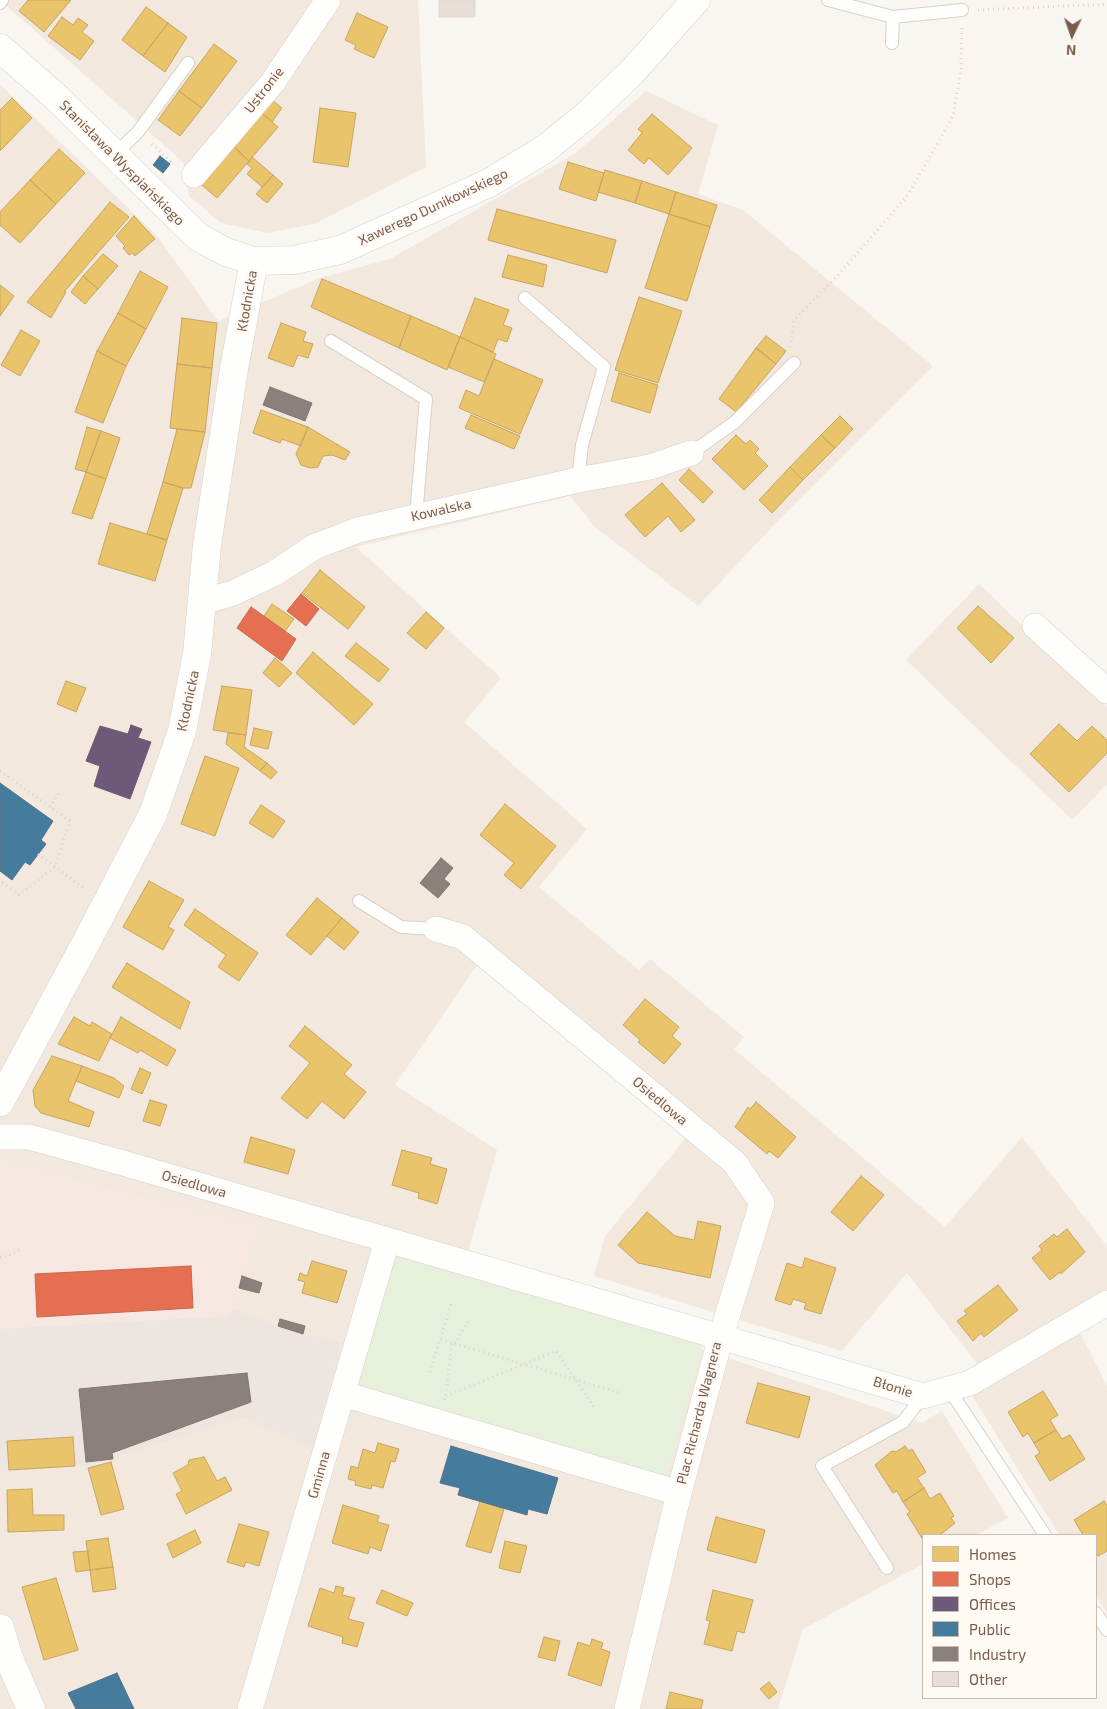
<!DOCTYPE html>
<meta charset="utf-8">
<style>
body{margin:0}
#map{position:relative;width:1107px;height:1709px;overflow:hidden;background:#f9f5f0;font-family:"Exo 2",sans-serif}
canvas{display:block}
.legend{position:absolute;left:922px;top:1534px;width:175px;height:165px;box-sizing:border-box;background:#fffaf3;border:1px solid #cabbb1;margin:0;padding:6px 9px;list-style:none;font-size:15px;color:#7a5c4d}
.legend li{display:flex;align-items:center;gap:10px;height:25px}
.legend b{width:25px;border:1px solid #cabbb1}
.north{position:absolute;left:1047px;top:10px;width:50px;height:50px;-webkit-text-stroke:4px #fffaf3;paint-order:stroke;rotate:183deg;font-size:14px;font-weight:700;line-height:20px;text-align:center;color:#7a5c4d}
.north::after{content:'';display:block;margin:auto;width:18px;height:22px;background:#7a5c4d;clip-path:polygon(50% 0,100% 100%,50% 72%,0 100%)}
</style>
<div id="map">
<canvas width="1107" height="1709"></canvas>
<ul class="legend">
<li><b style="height:14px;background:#e9c46a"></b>Homes</li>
<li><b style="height:14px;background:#e76f51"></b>Shops</li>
<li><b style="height:14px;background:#6d597a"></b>Offices</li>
<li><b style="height:14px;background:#457b9d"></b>Public</li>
<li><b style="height:14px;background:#8a817c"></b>Industry</li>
<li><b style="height:14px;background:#e6ded7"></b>Other</li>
</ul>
<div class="north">N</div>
</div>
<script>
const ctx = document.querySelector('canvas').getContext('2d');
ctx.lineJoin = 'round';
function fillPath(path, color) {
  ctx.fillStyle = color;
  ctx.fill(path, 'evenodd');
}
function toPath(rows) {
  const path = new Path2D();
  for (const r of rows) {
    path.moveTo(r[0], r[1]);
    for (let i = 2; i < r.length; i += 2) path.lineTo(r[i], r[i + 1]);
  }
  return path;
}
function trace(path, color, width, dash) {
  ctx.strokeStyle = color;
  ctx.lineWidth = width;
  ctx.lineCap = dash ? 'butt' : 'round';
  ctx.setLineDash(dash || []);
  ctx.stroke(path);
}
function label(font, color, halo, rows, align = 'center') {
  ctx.font = font + ' "Exo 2",sans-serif';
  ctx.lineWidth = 5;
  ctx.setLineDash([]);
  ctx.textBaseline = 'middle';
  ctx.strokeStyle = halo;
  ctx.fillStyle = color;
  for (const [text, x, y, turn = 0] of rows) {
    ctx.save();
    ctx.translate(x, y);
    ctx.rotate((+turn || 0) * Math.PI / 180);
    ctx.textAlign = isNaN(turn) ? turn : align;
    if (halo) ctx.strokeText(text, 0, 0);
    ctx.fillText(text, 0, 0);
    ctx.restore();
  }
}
fillPath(toPath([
 [0,0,418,0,426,167,314,224,267,233,221,223,189,196,183,162],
 [0,84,157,236,218,321,320,278,390,259,576,153,646,91,718,125,698,194,743,210,933,366,771,528,698,606,595,527,570,496,356,547,501,678,464,722,587,829,539,887,639,970,650,959,744,1037,734,1049,945,1227,1022,1137,1107,1246,1107,1295,1071,1315,1107,1386,1107,1614,1096,1595,1096,1535,1059,1535,960,1376,978,1365,907,1273,842,1351,594,1276,605,1236,700,1121,490,946,395,1085,497,1150,463,1269,922,1423,942,1411,1008,1518,976,1535,923,1535,923,1564,803,1629,778,1709,0,1709],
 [979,584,1107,707,1107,784,1072,820,906,660]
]), '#f2e8de');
fillPath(toPath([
 [1,1160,257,1227,231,1316,0,1329]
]), '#f6e8e1');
fillPath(toPath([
 [233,1309,278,1326,342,1344,312,1449,243,1417,88,1466,0,1472,0,1329,230,1316]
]), '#ede5e0');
fillPath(toPath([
 [404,1259,703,1345,666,1477,356,1387,392,1267]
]), '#e7f0db');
const homes = toPath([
 [28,0,71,0,44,32,19,11,28,0],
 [146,7,168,23,143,56,122,40,146,7],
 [357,13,388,27,374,58,354,49,356,45,345,40,357,13],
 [62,17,73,25,78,18,88,25,82,32,94,41,80,60,48,36,62,17],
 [168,23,187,37,165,72,143,56,168,23],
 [214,44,237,61,202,108,179,91,214,44],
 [179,91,202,108,180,136,158,120,179,91],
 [267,96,282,108,272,122,257,109,267,96],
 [12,98,32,118,0,151,0,110,12,98],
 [320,108,356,113,348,167,313,162,320,108],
 [257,109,278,127,249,161,229,142,257,109],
 [652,114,692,148,668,175,649,158,644,164,628,150,642,133,638,129,652,114],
 [229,142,249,161,217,198,196,180,229,142],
 [59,149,85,173,56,204,30,180,59,149],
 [252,157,273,175,262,187,247,174,252,168,247,164,252,157],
 [568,162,604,173,596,201,559,189,568,162],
 [605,170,642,181,635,203,598,192,605,170],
 [273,175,283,184,267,203,256,194,273,175],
 [30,180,56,204,20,243,0,225,0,212,30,180],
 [642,181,676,192,669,214,635,203,642,181],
 [676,192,717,205,710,227,669,214,676,192],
 [110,202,129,217,64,292,66,292,51,318,27,302,110,202],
 [497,209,616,240,607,273,488,240,497,209],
 [669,214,710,227,687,301,645,288,669,214],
 [134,216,155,239,135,256,132,253,129,255,123,248,125,246,116,236,134,216],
 [103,254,118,266,98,289,83,276,103,254],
 [508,255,547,265,543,287,502,277,508,255],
 [140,271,168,287,146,329,118,313,140,271],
 [83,276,98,289,85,304,71,292,83,276],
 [322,279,411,316,399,348,311,307,322,279],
 [0,285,14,296,0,316,0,285],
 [639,297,682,311,658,383,615,370,639,297],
 [475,298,509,310,503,325,512,328,507,342,498,339,493,352,460,337,475,298],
 [118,313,146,329,126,366,97,351,118,313],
 [411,316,460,337,447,370,399,348,411,316],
 [182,318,217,323,212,368,177,364,182,318],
 [281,323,306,332,303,341,313,344,308,358,298,355,293,367,268,358,281,323],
 [21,330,40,341,20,376,1,365,21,330],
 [766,336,786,351,776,364,756,348,766,336],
 [460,337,496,354,484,382,448,367,460,337],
 [756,348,776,364,736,412,719,399,756,348],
 [97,351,126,366,103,423,75,412,97,351],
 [494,359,543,380,520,434,459,408,466,390,479,396,494,359],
 [177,364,212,368,205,432,170,428,177,364],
 [619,373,658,385,650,413,611,401,619,373],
 [261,410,308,427,301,446,282,439,280,443,253,433,261,410],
 [471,415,520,436,514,449,465,428,471,415],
 [840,416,853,429,835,448,821,435,840,416],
 [87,427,101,431,86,472,75,469,87,427],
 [308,427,350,452,345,460,332,455,323,456,318,467,310,468,301,465,296,454,308,427],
 [177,429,205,432,191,488,183,488,163,482,177,429],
 [101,431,120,438,106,479,86,472,101,431],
 [736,435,746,444,750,440,759,449,755,453,768,466,744,490,712,459,736,435],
 [821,435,835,448,803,480,790,467,821,435],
 [790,467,803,480,772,513,759,500,790,467],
 [689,469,713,492,703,503,679,480,689,469],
 [86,472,106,479,92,519,72,513,86,472],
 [163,482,183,488,167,540,147,534,163,482],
 [662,483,695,520,681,532,668,516,645,537,625,515,662,483],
 [110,523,167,540,155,581,98,564,110,523],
 [320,570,365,607,348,629,302,593,320,570],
 [272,604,294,619,285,631,264,616,272,604],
 [978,606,1014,638,991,663,957,628,978,606],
 [426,612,444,628,426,649,407,633,426,612],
 [356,643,389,669,379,682,345,656,356,643],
 [313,652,373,704,354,725,296,673,313,652],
 [275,658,292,673,279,687,263,673,275,658],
 [66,681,86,688,76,712,57,704,66,681],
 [222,686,252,690,246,735,213,730,222,686],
 [1059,724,1077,741,1092,726,1107,740,1107,753,1069,792,1030,754,1059,724],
 [254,728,272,732,268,749,250,745,254,728],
 [228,733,246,735,244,747,267,763,260,771,226,744,228,733],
 [205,756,239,768,215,836,181,824,205,756],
 [267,763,277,772,271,779,260,771,267,763],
 [505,804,556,846,521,889,504,875,514,863,480,835,505,804],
 [261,805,285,821,273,838,249,823,261,805],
 [149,881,184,900,168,927,174,930,163,950,123,927,149,881],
 [317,898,342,918,311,955,286,935,317,898],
 [195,909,258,953,239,981,218,967,226,955,184,925,195,909],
 [342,918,359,932,344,950,327,936,342,918],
 [127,963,190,1002,180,1029,112,987,127,963],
 [645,999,679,1027,672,1036,681,1044,664,1064,638,1042,640,1040,623,1025,645,999],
 [74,1017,90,1026,92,1022,112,1034,99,1061,58,1044,74,1017],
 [121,1017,176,1050,167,1066,140,1050,138,1053,110,1038,121,1017],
 [305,1026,352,1065,344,1074,366,1092,344,1119,322,1101,307,1119,281,1098,310,1063,289,1046,305,1026],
 [52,1056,82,1066,68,1101,94,1112,89,1127,41,1113,35,1106,33,1090,52,1056],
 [82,1066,114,1078,124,1086,119,1098,76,1081,82,1066],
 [140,1068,151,1073,142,1094,131,1089,140,1068],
 [150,1100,167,1105,160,1126,143,1121,150,1100],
 [756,1102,796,1137,778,1158,769,1151,767,1154,735,1127,748,1107,750,1109,756,1102],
 [251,1137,295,1150,288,1174,244,1162,251,1137],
 [402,1150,432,1158,430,1164,447,1169,437,1204,418,1198,419,1193,392,1185,402,1150],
 [861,1176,884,1195,853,1231,831,1212,861,1176],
 [647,1212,675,1236,694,1240,698,1221,721,1226,710,1278,638,1263,618,1245,647,1212],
 [1067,1229,1085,1252,1061,1274,1060,1272,1050,1280,1032,1258,1042,1250,1039,1246,1054,1234,1057,1237,1067,1229],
 [805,1258,836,1268,821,1314,804,1309,806,1303,793,1299,791,1305,775,1300,787,1263,802,1268,805,1258],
 [312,1261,347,1271,337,1303,302,1293,305,1282,298,1280,300,1273,307,1276,312,1261],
 [998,1285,1018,1310,984,1337,981,1333,973,1341,957,1321,967,1314,964,1311,998,1285],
 [758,1383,810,1397,799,1438,746,1423,758,1383],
 [1043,1391,1058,1415,1050,1420,1056,1430,1034,1443,1028,1433,1023,1437,1008,1412,1043,1391],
 [1056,1430,1062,1439,1070,1435,1085,1459,1050,1481,1035,1456,1040,1453,1034,1443,1056,1430],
 [73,1437,75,1466,9,1470,7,1441,73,1437],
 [378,1443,399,1449,395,1462,391,1461,383,1488,372,1485,371,1489,355,1485,356,1481,348,1479,351,1466,358,1468,363,1449,375,1453,378,1443],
 [905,1446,909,1451,912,1449,926,1472,917,1478,924,1488,903,1502,897,1491,893,1493,875,1465,892,1451,896,1452,905,1446],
 [204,1457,217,1481,225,1477,232,1490,186,1514,176,1494,182,1491,173,1473,188,1465,189,1460,204,1457],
 [111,1462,124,1509,101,1515,88,1468,111,1462],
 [924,1488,930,1499,940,1493,954,1516,951,1518,955,1523,940,1535,923,1535,923,1540,907,1514,910,1512,903,1502,924,1488],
 [32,1489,33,1515,64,1515,64,1530,8,1532,7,1490,32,1489],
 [480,1501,504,1509,491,1553,466,1546,480,1501],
 [1104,1501,1107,1505,1107,1551,1098,1556,1096,1552,1096,1535,1083,1535,1074,1520,1104,1501],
 [343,1505,379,1516,377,1522,389,1525,381,1551,370,1547,368,1554,332,1543,343,1505],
 [716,1517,765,1530,756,1563,707,1550,716,1517],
 [239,1524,269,1532,259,1566,246,1562,244,1567,227,1562,239,1524],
 [195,1530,201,1543,173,1558,167,1544,195,1530],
 [108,1538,113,1567,90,1570,86,1541,108,1538],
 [505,1541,527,1546,520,1573,499,1568,505,1541],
 [88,1551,90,1570,76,1572,73,1552,88,1551],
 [113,1567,116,1589,93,1592,90,1570,113,1567],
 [56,1578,78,1650,44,1660,22,1587,56,1578],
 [336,1586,344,1588,342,1595,355,1598,348,1619,364,1623,357,1647,342,1643,343,1637,308,1626,320,1588,334,1593,336,1586],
 [382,1590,413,1603,407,1616,376,1603,382,1590],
 [713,1590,753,1600,744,1633,737,1631,732,1651,704,1644,710,1621,706,1620,713,1590],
 [544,1637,560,1641,555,1661,538,1657,544,1637],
 [592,1639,603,1643,601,1649,610,1652,601,1686,568,1675,578,1642,590,1646,592,1639],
 [769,1682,777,1692,769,1699,760,1689,769,1682],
 [670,1692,703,1700,701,1709,666,1709,670,1692]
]);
fillPath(homes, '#e9c46a');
trace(homes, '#c8a561', 1);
const shops = toPath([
 [301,594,319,609,306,626,287,611,301,594],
 [251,607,296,639,282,661,237,628,251,607],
 [191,1266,193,1308,37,1317,35,1274,191,1266]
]);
fillPath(shops, '#e76f51');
trace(shops, '#c66950', 1);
const offices = toPath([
 [131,725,142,729,138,738,151,742,130,799,94,786,100,766,86,761,100,726,128,734,131,725]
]);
fillPath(offices, '#6d597a');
trace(offices, '#715a6c', 1);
const public = toPath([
 [160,156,170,164,163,173,153,165,160,156],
 [0,783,53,821,41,840,46,844,30,865,25,862,12,880,0,871,0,783],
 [451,1446,558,1478,547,1514,528,1509,527,1515,458,1495,460,1488,440,1483,451,1446],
 [117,1673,134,1709,76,1709,68,1693,117,1673]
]);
fillPath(public, '#457b9d');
trace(public, '#557285', 1);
const industry = toPath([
 [270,387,312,403,305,421,263,405,270,387],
 [441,858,453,868,444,879,450,884,438,898,420,883,441,858],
 [242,1276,262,1283,259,1293,239,1288,242,1276],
 [280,1319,305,1326,303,1334,278,1326,280,1319],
 [247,1373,251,1402,112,1453,113,1459,86,1462,79,1389,247,1373]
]);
fillPath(industry, '#8a817c');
trace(industry, '#85766e', 1);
const building = toPath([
 [439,0,475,0,475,17,439,17,439,0]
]);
fillPath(building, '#e6ded7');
trace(building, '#e2d8d2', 1);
const lane = toPath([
 [828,0,893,17,892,43],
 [0,3,2,0],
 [893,17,962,10],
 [115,154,138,132,188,63],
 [525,298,604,367,582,445,578,480],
 [331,341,426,399,416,516],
 [691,453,735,422,794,363],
 [359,901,401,927,436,929],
 [949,1389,1045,1535],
 [887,1568,822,1466,903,1422,923,1396],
 [1096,1613,1107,1630]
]);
const street = toPath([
 [194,175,273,82,328,0],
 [203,602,233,593,275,573,314,547,358,530,578,480,650,467,691,453],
 [1035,626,1107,691],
 [436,929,463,937,735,1163,762,1203,721,1336,679,1493,627,1709],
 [0,1137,29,1137,123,1163,923,1396,970,1383,1107,1303],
 [343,1394,679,1493],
 [250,1709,387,1241]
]);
const secondary = toPath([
 [0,48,57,98,198,237,226,252,254,261,294,260,340,250,489,183,545,149,588,114,632,72,696,0],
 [0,1102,88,939,153,814,182,731,197,654,207,545,234,369,254,261],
 [0,1628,8,1656,31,1709]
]);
trace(lane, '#d7d1cb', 14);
trace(street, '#d7d1cb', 26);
trace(secondary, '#d9d2cb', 29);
trace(toPath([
 [978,10,1107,4],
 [152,144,173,163],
 [790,347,794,320,840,273,908,195,953,116,961,69,962,26],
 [0,771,70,821,55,867,19,895,0,881],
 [50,807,60,791],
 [38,854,86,890],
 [0,1257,6,1257,20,1250],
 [441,1339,452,1343],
 [455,1344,468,1321],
 [430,1372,451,1304],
 [446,1396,556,1351,596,1410],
 [445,1400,452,1343,621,1393]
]), '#dcd5d0', 3, [1, 4]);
trace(lane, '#fefefd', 12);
trace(street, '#fefefd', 25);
trace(secondary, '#fefefd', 28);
label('14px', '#7a5c4d', '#fffaf3', [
 ["Ustronie",264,90,-52],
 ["Stanisława Wyspiańskiego",122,163,45],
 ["Xawerego Dunikowskiego",433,207,-25],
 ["Kłodnicka",247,301,-80],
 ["Kowalska",441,510,-13],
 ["Kłodnicka",188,701,-78],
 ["Osiedlowa",660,1101,40],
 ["Osiedlowa",194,1184,16],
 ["Błonie",893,1387,17],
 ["Plac Richarda Wagnera",699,1413,-76],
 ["Gminna",319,1475,-74]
]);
</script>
